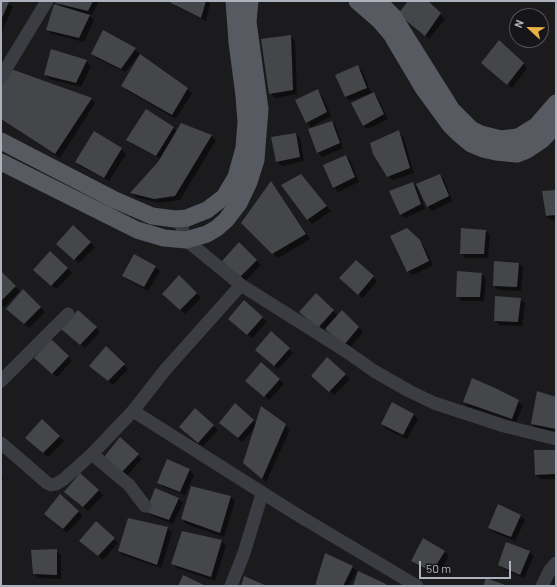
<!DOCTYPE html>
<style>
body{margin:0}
#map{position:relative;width:557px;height:587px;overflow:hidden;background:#1b1b1d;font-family:Barlow,sans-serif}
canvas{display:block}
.frame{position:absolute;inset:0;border:2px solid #aeb2bc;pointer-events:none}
.north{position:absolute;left:509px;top:8px;width:40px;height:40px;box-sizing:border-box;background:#161618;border:1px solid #53545a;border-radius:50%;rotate:292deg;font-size:11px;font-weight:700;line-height:16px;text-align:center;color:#aeb2bc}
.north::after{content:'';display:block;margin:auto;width:14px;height:18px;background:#ebb245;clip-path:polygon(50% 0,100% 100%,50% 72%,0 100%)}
.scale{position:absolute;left:419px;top:561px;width:92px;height:18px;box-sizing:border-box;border:2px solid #aeb2bc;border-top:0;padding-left:5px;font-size:12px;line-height:14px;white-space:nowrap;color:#aeb2bc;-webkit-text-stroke:3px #161618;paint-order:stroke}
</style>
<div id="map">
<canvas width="557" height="587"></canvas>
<div class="frame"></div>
<div class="north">N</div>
<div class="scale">50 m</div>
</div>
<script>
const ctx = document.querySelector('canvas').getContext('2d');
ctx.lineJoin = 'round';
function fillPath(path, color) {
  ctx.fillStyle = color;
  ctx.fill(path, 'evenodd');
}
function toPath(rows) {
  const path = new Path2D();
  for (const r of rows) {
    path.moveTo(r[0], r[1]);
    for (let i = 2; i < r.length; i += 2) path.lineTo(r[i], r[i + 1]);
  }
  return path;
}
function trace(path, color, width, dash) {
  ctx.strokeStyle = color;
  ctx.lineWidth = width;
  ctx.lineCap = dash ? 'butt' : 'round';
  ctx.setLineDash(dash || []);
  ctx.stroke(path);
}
fillPath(toPath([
 [1,1,6,1,13,7,1,34],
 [57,1,99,1,92,15,87,13,94,20,84,42,52,34,48,29,61,7,57,2],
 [173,1,209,1,210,4,206,21,177,7,172,3],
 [409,1,426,1,445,19,429,39,404,18],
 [104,32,135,49,140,54,125,72,96,58,92,54],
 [290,36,295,41,297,94,275,98,270,93],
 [52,51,86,61,91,66,81,87,49,79,45,75],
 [141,56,192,93,176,119,126,90,122,85],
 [482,63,523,63,527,68,512,88],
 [357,66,362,70,371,93,350,101,346,97],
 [1,88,91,99,95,103,60,158,1,119],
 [318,91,322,95,331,116,311,127,307,122],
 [374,93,378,98,388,119,368,129,363,125],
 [331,122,336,126,343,148,322,157,318,152],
 [173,127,177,132,211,136,216,140,180,200,159,203,136,197,132,193,161,159,132,144,128,140],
 [95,132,121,149,126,154,109,181,80,166,76,162],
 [399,132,403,136,414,173,393,180,388,176],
 [296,134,300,138,304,161,282,166,277,162],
 [346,156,350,160,359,182,338,192,334,187],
 [440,175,444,179,452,201,432,211,428,206],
 [303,179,331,211,312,224,282,185],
 [271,183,275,187,310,239,278,258,243,223],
 [412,183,417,187,425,209,405,218,400,214],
 [556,191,556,219,551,220,546,216],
 [73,226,95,247,79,263,62,248],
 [407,229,424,246,433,265,413,275,408,271],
 [486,231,490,236,488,258,465,258,461,253],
 [239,244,261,265,245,281,223,261],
 [50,252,72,273,56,289,39,274],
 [356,261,377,281,363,298,344,283],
 [519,263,523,268,521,291,498,290,494,286],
 [155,267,160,271,148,291,128,280,123,276],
 [458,272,482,274,486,279,484,301,461,301,457,296],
 [1,273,20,291,4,307,1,304],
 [179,276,201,298,185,314,168,298],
 [23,291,45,312,29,328,12,313],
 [316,294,338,316,342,311,363,332,349,349,326,329,323,332,305,316],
 [520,299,525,303,522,326,500,325,495,321],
 [244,301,267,322,252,338,234,324],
 [78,311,100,332,85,348,67,333],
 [51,340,72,361,57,377,39,362],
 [106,348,128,369,113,385,95,370],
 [289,349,293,353,278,369,256,350],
 [345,374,350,379,334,395,317,381],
 [279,379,284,384,269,400,251,385],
 [556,398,556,432,536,428,532,423],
 [518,401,523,406,516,422,468,406,464,402],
 [393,403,414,415,418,419,407,439,386,429,382,424],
 [235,405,257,424,285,425,290,430,266,482,249,468,255,428,242,442,225,427],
 [195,409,218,430,203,446,185,432],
 [42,420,64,441,48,457,31,442],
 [120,439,142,459,127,476,109,461],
 [556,451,556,479,540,479,536,475],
 [167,461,190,470,194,475,185,495,163,487,159,483],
 [1,475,4,478,1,481],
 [98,490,103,495,88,511,65,492],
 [60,496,83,516,67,533,49,518],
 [231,497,235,501,224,537,186,524,182,519],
 [178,499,183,503,173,524,152,516,147,511],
 [520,515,525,520,515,541,494,532,489,528],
 [129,519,168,528,172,533,161,568,123,555,119,551],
 [114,539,118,543,103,560,85,545],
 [222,541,226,546,215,581,177,568,173,564],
 [56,550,61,555,61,579,38,578,34,574],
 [444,552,449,556,437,576,417,565,412,561],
 [529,552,534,556,524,578,503,569,499,564],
 [326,555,353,567,357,571,349,586,316,586]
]), '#0007');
fillPath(toPath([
 [1,1,9,2,1,20],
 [56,1,93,1,88,11,55,3],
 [172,1,206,1,201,18,171,3],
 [408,1,428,1,441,13,425,36,398,14],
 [54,4,90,15,79,38,46,30],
 [103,30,136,48,121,69,91,54],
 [291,35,293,90,269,94,261,39],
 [499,40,524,63,507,85,481,63],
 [51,49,87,60,76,83,44,75],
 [140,54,188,88,172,115,121,86],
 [358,65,367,88,345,97,335,75],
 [11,69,92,98,55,154,1,119,1,86],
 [318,89,327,112,306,123,295,100],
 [374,92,384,114,363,126,351,103],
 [146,109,174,127,156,156,126,140],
 [332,121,340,143,317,153,308,129],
 [181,123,212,135,175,196,154,199,130,193,158,162],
 [399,130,410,168,387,177,373,154,370,143],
 [94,131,122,148,104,178,75,162],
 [296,133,300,157,276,162,271,137],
 [346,155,355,177,333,188,323,165],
 [301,174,327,206,307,220,281,185],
 [440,174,449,196,427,207,416,184],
 [271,181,306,234,272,254,241,223],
 [413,182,421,204,400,215,389,191],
 [556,190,556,215,546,216,542,191],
 [73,225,91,242,74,260,56,244],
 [407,228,420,240,429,261,407,272,390,236],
 [461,228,486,230,484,254,460,254],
 [239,242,257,260,240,277,222,261],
 [50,251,68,268,51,286,33,270],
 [134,254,156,266,144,287,122,276],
 [356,260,374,276,358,295,339,278],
 [494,261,519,263,517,287,493,286],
 [1,271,16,286,1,301],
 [457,271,482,273,480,297,456,297],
 [179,275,197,293,180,310,162,294],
 [23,289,41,307,24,324,6,309],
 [316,293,334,310,318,328,299,312],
 [495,296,521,298,518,322,494,321],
 [244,300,263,317,247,335,228,319],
 [78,310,97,327,80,345,61,329],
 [342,310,359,327,344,345,325,329],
 [271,331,290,348,274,366,255,350],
 [51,339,69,356,52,374,34,358],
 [106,346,125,364,108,381,89,366],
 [327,357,346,374,329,392,311,376],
 [261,362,280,379,264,397,245,381],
 [472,378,495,388,519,400,512,419,463,402],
 [537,391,556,397,556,429,531,424],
 [392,402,414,414,403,435,381,424],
 [235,403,254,420,238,438,219,423],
 [261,406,286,424,262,479,243,463],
 [195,408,214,425,198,443,179,427],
 [42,419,60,436,43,453,25,438],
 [120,437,139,454,122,472,104,457],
 [534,450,556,450,556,474,535,475],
 [167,459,190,469,180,492,157,483],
 [80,473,99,490,83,507,64,492],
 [191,486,231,496,220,533,181,519],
 [155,488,179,498,169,520,146,512],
 [60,494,79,511,63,529,44,514],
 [498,504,521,515,511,537,488,528],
 [128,518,168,527,157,565,118,551],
 [96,521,115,538,98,556,79,541],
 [182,531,222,540,211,577,171,564],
 [423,538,445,551,432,572,411,561],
 [506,542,530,551,520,575,498,565],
 [57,549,57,575,33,574,31,550],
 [325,553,353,566,343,586,315,586],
 [358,571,386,584,385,586,353,586],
 [183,575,206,586,178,586],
 [244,576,267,586,241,586],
 [486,578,508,586,483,586]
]), '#45464a');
trace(toPath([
 [1,77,47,1],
 [179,219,186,240,241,285,347,352,374,371,409,391,434,403,504,426,556,439],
 [1,381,68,314],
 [133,411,296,514,417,586],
 [1,443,47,483,51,485,56,484,64,479,92,454,133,411,165,370,241,285],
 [92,454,129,485,145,506],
 [231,586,244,553,262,494],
 [542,586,550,570,556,563]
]), '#3c3d42', 13);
trace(toPath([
 [357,1,379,20,391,34,423,88,450,125,459,134,471,144,483,149,496,152,517,154,527,150,542,140,556,125],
 [378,1,393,16,452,110,471,129,481,134,501,139,518,137,536,126,556,103],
 [1,141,115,200,152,216,175,219,187,218,207,210,224,197,236,177,244,148,246,122,244,96,237,42,234,1],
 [1,162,137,230,164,238,186,240,207,234,217,228,226,220,239,203,249,182,256,160,260,109,248,22,250,1]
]), '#585a61', 17);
</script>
